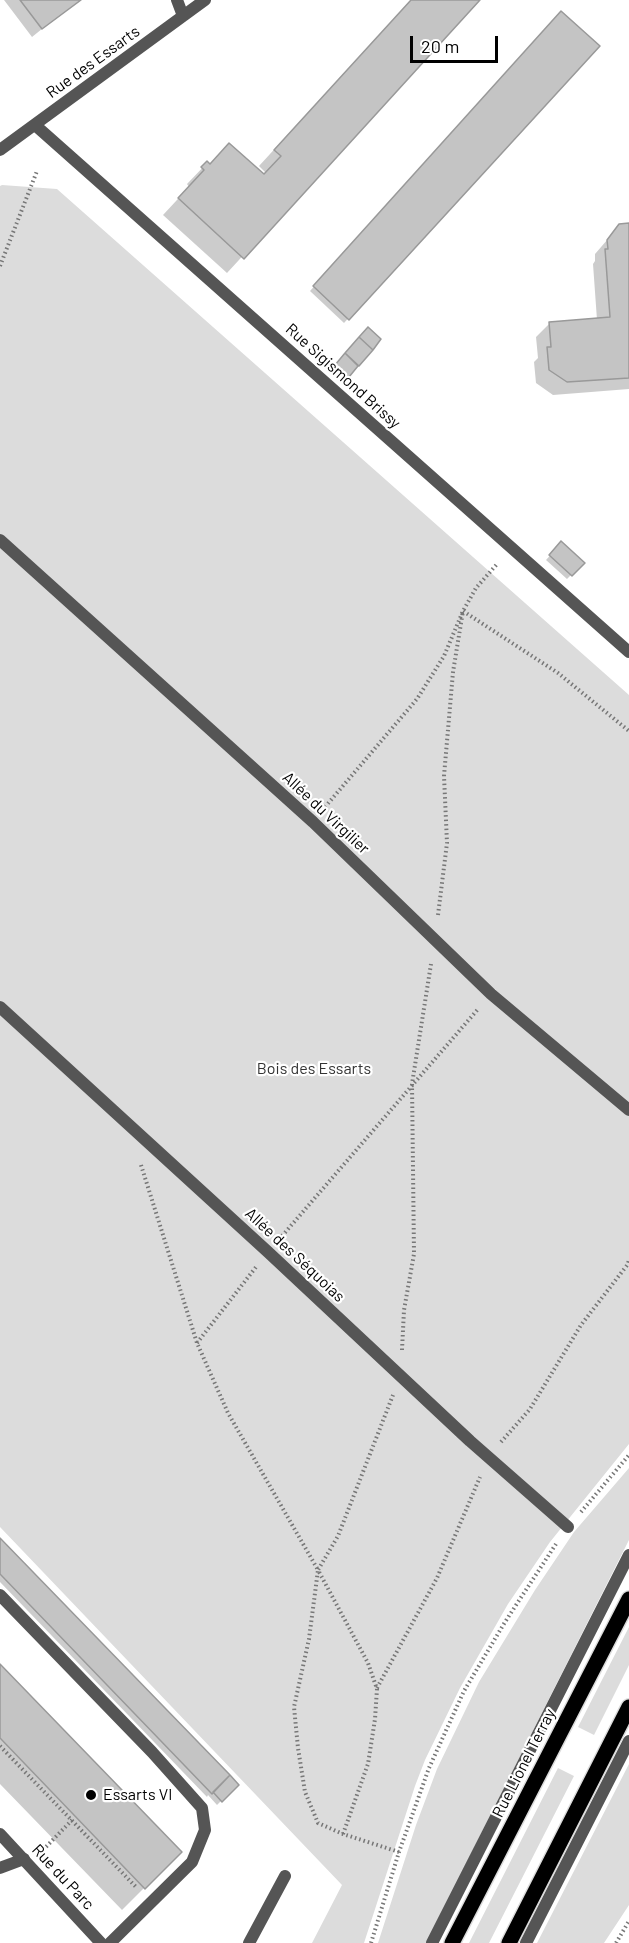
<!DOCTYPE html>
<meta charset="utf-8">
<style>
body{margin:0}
#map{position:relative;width:629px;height:1943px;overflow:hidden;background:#fff;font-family:Barlow,sans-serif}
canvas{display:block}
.scale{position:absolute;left:410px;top:36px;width:88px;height:27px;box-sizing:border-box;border:3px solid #000;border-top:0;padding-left:8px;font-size:18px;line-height:21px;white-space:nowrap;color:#000;-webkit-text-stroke:4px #fff;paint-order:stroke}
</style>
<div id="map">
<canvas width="629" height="1943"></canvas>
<div class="scale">20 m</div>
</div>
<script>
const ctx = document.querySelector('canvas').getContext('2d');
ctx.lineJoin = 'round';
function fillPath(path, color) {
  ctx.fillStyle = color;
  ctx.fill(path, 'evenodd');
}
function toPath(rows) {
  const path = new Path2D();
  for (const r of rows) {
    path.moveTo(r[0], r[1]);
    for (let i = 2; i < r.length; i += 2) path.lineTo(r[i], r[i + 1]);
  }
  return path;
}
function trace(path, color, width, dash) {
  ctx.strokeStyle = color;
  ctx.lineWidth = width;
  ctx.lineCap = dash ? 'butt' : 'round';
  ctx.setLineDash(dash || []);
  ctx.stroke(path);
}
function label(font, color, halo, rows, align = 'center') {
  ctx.font = font + ' Barlow,sans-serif';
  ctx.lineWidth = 4.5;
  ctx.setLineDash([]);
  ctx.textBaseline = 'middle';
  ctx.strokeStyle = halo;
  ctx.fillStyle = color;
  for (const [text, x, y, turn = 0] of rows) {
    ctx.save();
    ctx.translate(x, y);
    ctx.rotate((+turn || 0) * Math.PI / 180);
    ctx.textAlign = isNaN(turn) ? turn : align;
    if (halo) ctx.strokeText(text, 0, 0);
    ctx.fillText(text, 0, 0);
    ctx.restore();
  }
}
fillPath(toPath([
 [2,185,57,189,629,695,629,1444,550,1542,508,1604,460,1688,425,1760,415,1786,364,1943,312,1943,342,1885,0,1527,0,186],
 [629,1468,629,1540,426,1943,378,1943,416,1825,437,1769,479,1682,535,1590,574,1532],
 [629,1627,629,1665,594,1735,578,1727],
 [629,1764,629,1905,604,1943,537,1943],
 [558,1768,574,1776,489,1943,469,1943]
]), '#dcdcdc');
fillPath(toPath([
 [4,0,78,0,32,37],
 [411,0,478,0,227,273,163,215,189,187,187,184,207,163,263,176,266,173,259,166],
 [561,13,597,46,344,323,310,291],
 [629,224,629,389,553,395,536,383,534,362,538,358,536,337,549,324,597,320,593,264,595,261,595,254,620,225],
 [363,333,379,340,344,380,332,370],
 [557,548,583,563,567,579,546,560],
 [0,1539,237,1785,217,1805,208,1795,207,1797,0,1582],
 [0,1666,180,1852,122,1910,0,1784]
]), '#0003');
const building = toPath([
 [20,0,81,0,42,29,20,0],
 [411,0,480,0,244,259,178,198,204,170,201,167,207,161,210,164,229,143,264,174,281,156,274,150,411,0],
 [561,11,600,46,349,320,313,286,561,11],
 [629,223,629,378,567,382,549,370,547,347,551,347,549,322,610,317,605,249,608,249,607,240,619,224,629,223],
 [368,327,381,339,373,350,359,337,368,327],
 [359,337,373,350,359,366,345,353,359,337],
 [345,353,358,366,349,377,335,365,345,353],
 [561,541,585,563,572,576,549,555,561,541],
 [0,1538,230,1775,212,1794,0,1574,0,1538],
 [0,1664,182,1852,145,1889,0,1738,0,1664],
 [230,1775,239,1785,222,1802,213,1792,230,1775]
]);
fillPath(building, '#c4c4c4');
trace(building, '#999', 1.5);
const primary = toPath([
 [452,1943,629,1599],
 [509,1943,629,1707]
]);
trace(primary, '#dbdbdb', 18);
trace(toPath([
 [0,266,37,171],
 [325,807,417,699,444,656,463,611,476,588,498,563],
 [438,915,447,843,444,776,453,672,463,611,558,673,629,731],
 [141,1165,197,1343,228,1413,318,1570,309,1639,294,1707,298,1748,305,1792,318,1823,343,1834,399,1852],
 [282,1236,479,1008],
 [197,1343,256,1267],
 [402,1350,404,1310,414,1254,412,1084,431,964],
 [501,1442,530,1409,581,1325,628,1264,629,1259],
 [581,1512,629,1455],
 [377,1688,437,1578,480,1477],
 [0,1746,137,1888],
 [343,1834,368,1764,375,1719,377,1689,368,1663,318,1570,338,1536,393,1395],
 [43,1850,72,1820],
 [371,1943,399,1852,429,1768,464,1691,505,1622,556,1544],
 [616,1943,629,1921]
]), '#777', 4, [1.5, 3]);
trace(toPath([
 [0,1595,152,1752,202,1808,205,1830,192,1862,110,1943],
 [0,1868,24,1859],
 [249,1943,285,1876],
 [432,1943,629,1555],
 [526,1943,629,1741]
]), '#555', 12);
trace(toPath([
 [0,540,313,822,491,994,629,1110],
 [0,1007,268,1252,470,1441,568,1527]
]), '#555', 12);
trace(toPath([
 [177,0,183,16],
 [35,125,629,652],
 [0,150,205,0],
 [0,1834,101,1943]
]), '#555', 12);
trace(primary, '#000', 15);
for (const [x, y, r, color] of [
 [91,1795,6,"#000"]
]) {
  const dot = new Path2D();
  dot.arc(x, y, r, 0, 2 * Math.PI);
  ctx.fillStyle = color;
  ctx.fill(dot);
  trace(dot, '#fff', 2);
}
label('16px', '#000', '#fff', [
 ["Rue des Essarts",93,62,-36],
 ["Rue Sigismond Brissy",343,376,42],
 ["Allée du Virgilier",326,813,43],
 ["Allée des Séquoias",295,1255,43],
 ["Rue Lionel Terray",524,1763,-63],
 ["Rue du Parc",63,1877,47]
]);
label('16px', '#333', '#fff', [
 ["Bois des Essarts",314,1069]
]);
label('16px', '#000', '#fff', [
 ["Essarts VI",103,1795]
], 'left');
</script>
